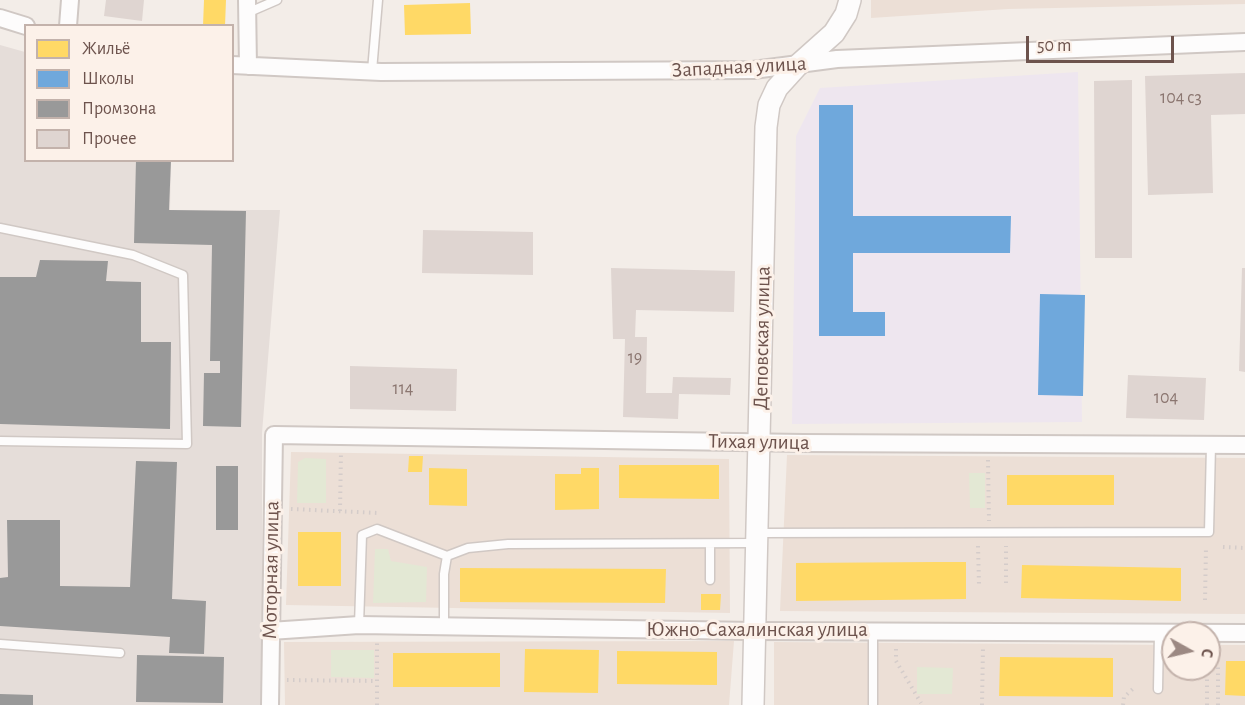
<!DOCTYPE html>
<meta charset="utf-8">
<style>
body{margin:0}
#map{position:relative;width:1245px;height:705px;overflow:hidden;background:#f3ede8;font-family:"Alegreya Sans",sans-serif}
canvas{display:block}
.legend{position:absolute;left:24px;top:24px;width:210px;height:138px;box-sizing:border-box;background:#fcf1e9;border:2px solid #c3b2ab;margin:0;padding:8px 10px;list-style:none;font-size:18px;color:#6d534d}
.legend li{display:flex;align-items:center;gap:12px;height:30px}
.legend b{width:30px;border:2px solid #c3b2ab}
.north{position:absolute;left:1161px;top:621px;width:60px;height:60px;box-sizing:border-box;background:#fcf1e9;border:2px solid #c3b2ab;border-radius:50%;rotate:98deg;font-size:16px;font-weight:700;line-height:24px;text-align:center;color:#6d534d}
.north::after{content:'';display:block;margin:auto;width:21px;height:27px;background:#9c8983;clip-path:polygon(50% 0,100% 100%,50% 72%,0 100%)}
.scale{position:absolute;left:1026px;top:36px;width:148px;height:27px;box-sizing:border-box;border:3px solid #6d534d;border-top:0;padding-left:8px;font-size:18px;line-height:21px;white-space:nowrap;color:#6d534d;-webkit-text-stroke:4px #fcf1e9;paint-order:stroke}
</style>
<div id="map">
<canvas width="1245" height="705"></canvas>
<ul class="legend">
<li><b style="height:16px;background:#ffd966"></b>Жильё</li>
<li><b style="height:16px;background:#6fa8dc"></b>Школы</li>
<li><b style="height:16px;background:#999"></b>Промзона</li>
<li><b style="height:16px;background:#dfd5d1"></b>Прочее</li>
</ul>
<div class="north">С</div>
<div class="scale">50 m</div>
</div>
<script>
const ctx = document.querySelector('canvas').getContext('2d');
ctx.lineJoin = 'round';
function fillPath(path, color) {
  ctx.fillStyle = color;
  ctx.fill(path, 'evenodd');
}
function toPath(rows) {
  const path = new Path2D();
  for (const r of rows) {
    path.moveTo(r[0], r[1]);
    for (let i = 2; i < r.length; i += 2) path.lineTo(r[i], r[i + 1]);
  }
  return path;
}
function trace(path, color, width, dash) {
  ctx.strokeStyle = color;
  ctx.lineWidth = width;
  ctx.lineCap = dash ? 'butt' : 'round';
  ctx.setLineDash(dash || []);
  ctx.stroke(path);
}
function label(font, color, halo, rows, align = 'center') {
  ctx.font = font + ' "Alegreya Sans",sans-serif';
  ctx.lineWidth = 6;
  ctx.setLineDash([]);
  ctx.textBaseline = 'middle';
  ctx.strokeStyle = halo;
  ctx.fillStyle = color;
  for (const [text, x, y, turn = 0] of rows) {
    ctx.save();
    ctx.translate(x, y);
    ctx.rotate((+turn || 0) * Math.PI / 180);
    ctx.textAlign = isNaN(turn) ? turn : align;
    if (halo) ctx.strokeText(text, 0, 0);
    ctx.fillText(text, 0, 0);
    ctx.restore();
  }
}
fillPath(toPath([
 [871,0,1245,0,1245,4,1008,9,871,18],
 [291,452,729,459,730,613,286,605],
 [787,455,1245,458,1245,614,780,611],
 [734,641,729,705,285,705,284,642],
 [774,642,1173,645,1173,669,1209,669,1209,645,1245,645,1245,705,774,705]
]), '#ecdfd6');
fillPath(toPath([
 [0,45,25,52,26,160,171,161,170,210,280,210,262,433,262,705,0,705]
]), '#e5ddd9');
fillPath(toPath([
 [1078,72,1082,422,792,424,796,136,820,88]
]), '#eee6ef');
fillPath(toPath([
 [305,458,326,459,326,503,297,503,298,462],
 [969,473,985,473,985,508,970,508],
 [375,549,388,549,391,561,427,567,426,602,373,603],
 [331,650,374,650,374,678,331,677],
 [917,667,953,668,952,694,917,694]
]), '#e3e8d4');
fillPath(toPath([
 [204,0,226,0,225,26,203,26],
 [470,3,471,34,405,35,404,5],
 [409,456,423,456,422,472,408,472],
 [619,465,719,465,719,499,619,498],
 [429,468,467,469,467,506,429,505],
 [581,468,599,468,599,509,555,510,555,474,581,474],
 [1007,475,1114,475,1114,505,1007,505],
 [298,532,341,532,341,586,298,586],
 [934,562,966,562,966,599,796,601,796,563],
 [1022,565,1181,568,1181,601,1021,598],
 [460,568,666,569,665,603,460,602],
 [701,594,721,594,720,610,701,610],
 [525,649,599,650,598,693,524,692],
 [617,651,717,652,717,685,617,684],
 [393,653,500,653,500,687,393,687],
 [1000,657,1113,658,1113,697,999,696],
 [1226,661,1245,661,1245,696,1225,695]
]), '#ffd966');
fillPath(toPath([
 [819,105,853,105,853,216,1011,216,1010,253,853,253,853,312,885,312,885,336,819,336],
 [1040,294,1085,295,1083,396,1038,395]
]), '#6fa8dc');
fillPath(toPath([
 [136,160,171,160,169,210,246,211,241,427,203,426,204,373,220,373,220,361,210,361,212,245,134,243],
 [40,260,108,261,106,281,141,282,141,342,171,342,170,429,0,424,0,277,36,277],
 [136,461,177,462,172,599,206,601,204,654,169,653,170,637,0,626,0,578,8,577,7,520,60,520,60,586,130,587],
 [216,466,238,466,238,530,216,530],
 [137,655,224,657,223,703,136,702],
 [0,694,33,695,33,705,0,705]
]), '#999');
fillPath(toPath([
 [106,0,144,0,142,21,104,16],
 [1245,73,1245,114,1211,115,1213,193,1148,195,1145,76],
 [1132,80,1132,258,1095,258,1094,81],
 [423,230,533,232,533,275,422,273],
 [611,268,735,271,734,312,636,310,635,337,647,337,646,393,672,393,673,377,731,378,730,395,679,394,678,419,623,417,625,339,613,339],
 [1242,268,1245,268,1245,372,1239,371],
 [350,366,457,369,456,411,350,409],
 [1128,375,1206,378,1204,420,1126,418]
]), '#dfd5d1');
const service = toPath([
 [247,13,277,0],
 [372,71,378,0],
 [0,228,133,255,183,275,187,444,0,441],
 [756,533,1209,532,1211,445],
 [710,580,710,544],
 [359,625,362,535,377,529,447,556],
 [444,627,444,574,447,556,468,548,508,544,755,543],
 [0,644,120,653],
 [1158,689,1159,632],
 [873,705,873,631]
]);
const minor = toPath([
 [247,0,248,66],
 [0,18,26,26],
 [68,26,70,0],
 [232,65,381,72,753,70,837,59,1245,42],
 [270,631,359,625,754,631,1245,633],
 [270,705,274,435,803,443,1245,445]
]);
const tertiary = toPath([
 [753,705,766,127,769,105,777,88,797,66,834,33,846,14,850,0]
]);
trace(service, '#d0c8c4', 11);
trace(minor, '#d0c8c4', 20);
trace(tertiary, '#d0c8c4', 24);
trace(toPath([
 [988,460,989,521],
 [291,509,378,513],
 [340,511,341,452],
 [978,546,979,584],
 [1223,547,1245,548],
 [1006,583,1006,546],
 [1205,600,1206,547],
 [896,649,896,661,921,703],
 [287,680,377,681],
 [377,705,377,642],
 [982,705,983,647],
 [1123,705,1124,697,1134,688],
 [1207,705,1207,669],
 [1218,705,1218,665]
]), '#d4ccca', 4, [1.5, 4.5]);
trace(service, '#fdfcfc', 8);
trace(minor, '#fdfcfc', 16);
trace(tertiary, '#fdfcfc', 21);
label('18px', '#8b7670', null, [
 ["104 с3",1181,98],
 ["19",635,358],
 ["114",403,389],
 ["104",1166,398]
]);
label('21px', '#6d534d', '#fcf1e9', [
 ["Западная улица",739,67,-3],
 ["Деповская улица",762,338,-89],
 ["Тихая улица",759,442,1],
 ["Моторная улица",271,570,-89],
 ["Южно-Сахалинская улица",757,630]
]);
</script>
